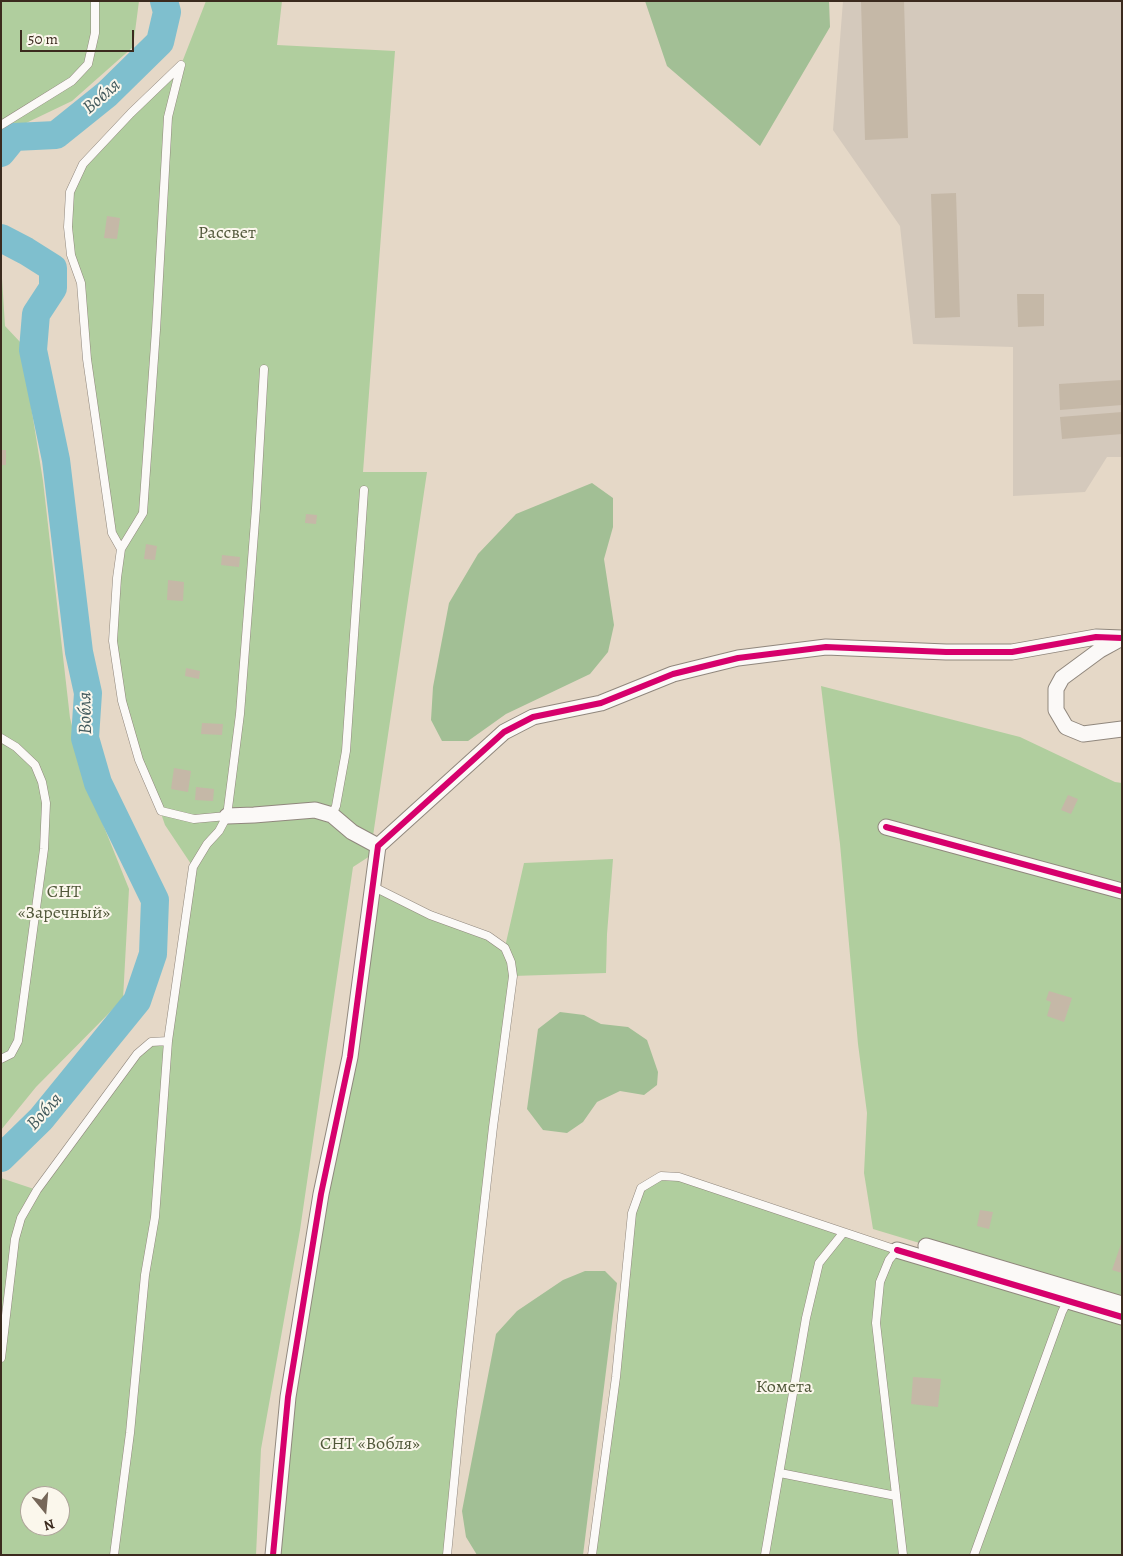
<!DOCTYPE html>
<meta charset="utf-8">
<style>
body{margin:0}
#map{position:relative;width:1123px;height:1556px;overflow:hidden;background:#e5d8c7;font-family:Alegreya,serif}
canvas{display:block}
.frame{position:absolute;inset:0;border:2px solid #3b2a1e;pointer-events:none}
.north{position:absolute;left:20px;top:1486px;width:50px;height:50px;box-sizing:border-box;background:#fbf7ec;border:1px solid #aea59a;border-radius:50%;rotate:163deg;font-size:14px;font-weight:700;line-height:20px;text-align:center;color:#3b2a1e}
.north::after{content:'';display:block;margin:auto;width:18px;height:22px;background:#766759;clip-path:polygon(50% 0,100% 100%,50% 72%,0 100%)}
.scale{position:absolute;left:20px;top:30px;width:114px;height:22px;box-sizing:border-box;border:2px solid #3b2a1e;border-top:0;padding-left:6px;font-size:15px;line-height:18px;white-space:nowrap;color:#3b2a1e;-webkit-text-stroke:4px #fbf7ec;paint-order:stroke}
</style>
<div id="map">
<canvas width="1123" height="1556"></canvas>
<div class="frame"></div>
<div class="north">N</div>
<div class="scale">50 m</div>
</div>
<script>
const ctx = document.querySelector('canvas').getContext('2d');
ctx.lineJoin = 'round';
function fillPath(path, color) {
  ctx.fillStyle = color;
  ctx.fill(path, 'evenodd');
}
function toPath(rows) {
  const path = new Path2D();
  for (const r of rows) {
    path.moveTo(r[0], r[1]);
    for (let i = 2; i < r.length; i += 2) path.lineTo(r[i], r[i + 1]);
  }
  return path;
}
function trace(path, color, width, dash) {
  ctx.strokeStyle = color;
  ctx.lineWidth = width;
  ctx.lineCap = dash ? 'butt' : 'round';
  ctx.setLineDash(dash || []);
  ctx.stroke(path);
}
function label(font, color, halo, rows, align = 'center') {
  ctx.font = font + ' Alegreya,serif';
  ctx.lineWidth = 4;
  ctx.setLineDash([]);
  ctx.textBaseline = 'middle';
  ctx.strokeStyle = halo;
  ctx.fillStyle = color;
  for (const [text, x, y, turn = 0] of rows) {
    ctx.save();
    ctx.translate(x, y);
    ctx.rotate((+turn || 0) * Math.PI / 180);
    ctx.textAlign = isNaN(turn) ? turn : align;
    if (halo) ctx.strokeText(text, 0, 0);
    ctx.fillText(text, 0, 0);
    ctx.restore();
  }
}
fillPath(toPath([
 [843,1,1122,1,1122,457,1107,457,1085,492,1013,496,1013,347,913,344,900,226,833,130]
]), '#d4c9bc');
fillPath(toPath([
 [1,1,139,1,133,47,72,101,1,135],
 [206,1,282,1,277,45,395,51,363,472,427,472,370,856,353,867,300,1230,261,1449,256,1555,1,1555,1,1178,37,1190,137,1054,151,1042,168,1041,193,867,165,825,122,701,113,641,121,549,112,532,81,283,71,255,70,192,83,164,181,65],
 [30,1496,60,1496,60,1526,30,1526],
 [1,263,5,326,21,343,43,481,70,718,86,782,129,889,123,999,36,1087,1,1130],
 [821,686,1020,737,1115,782,1122,783,1122,1304,873,1229,864,1173,867,1113,858,1044,840,844],
 [613,859,607,934,606,973,513,976,447,1555,273,1555,288,1397,372,886,505,947,524,863],
 [661,1176,679,1177,866,1241,1122,1317,1122,1555,592,1555,632,1213,641,1188]
]), '#b0ce9e');
fillPath(toPath([
 [645,1,829,1,830,27,760,146,667,66],
 [592,483,613,498,613,527,604,559,614,625,608,652,590,674,506,714,468,741,442,741,431,720,433,687,449,603,478,554,516,514],
 [560,1012,584,1015,601,1024,628,1027,647,1040,658,1072,657,1085,644,1095,620,1091,597,1102,583,1122,567,1133,543,1130,527,1109,538,1029],
 [585,1271,605,1271,617,1283,583,1555,477,1555,466,1537,462,1511,496,1334,517,1311,563,1280]
]), '#a2bf95');
trace(toPath([
 [1,153,14,137,56,135,107,94,160,42,167,12,164,1],
 [1,238,26,251,53,268,53,288,36,314,33,350,56,460,79,652,88,693,85,738,98,783,155,900,153,954,137,1001,41,1119,1,1158]
]), '#7fbfce', 28);
fillPath(toPath([
 [861,1,904,1,908,138,865,140],
 [956,193,960,317,935,318,931,194],
 [107,216,120,218,117,239,104,238],
 [1017,294,1044,294,1044,326,1018,327],
 [1122,380,1122,405,1060,410,1059,384],
 [1122,412,1122,434,1062,439,1060,417],
 [1,450,6,450,6,465,1,465],
 [306,514,317,515,316,524,305,523],
 [146,544,157,546,155,560,144,559],
 [222,555,240,557,239,567,221,565],
 [168,580,184,582,183,601,167,600],
 [186,668,200,671,199,679,185,676],
 [202,723,223,724,222,735,201,734],
 [174,768,191,771,188,792,171,789],
 [196,787,214,789,213,801,195,800],
 [1068,795,1078,799,1071,814,1061,810],
 [1049,991,1072,998,1064,1022,1047,1016,1051,1002,1046,1000],
 [980,1210,993,1212,989,1229,977,1226],
 [1122,1241,1122,1273,1112,1270],
 [913,1377,941,1379,938,1407,911,1404]
]), '#c5b8a7');
const lane = toPath([
 [181,65,168,117,156,330,143,513,121,549,117,578,113,641,122,701,139,760,161,811,194,819,227,816],
 [1,125,72,81,88,64,95,33,95,1],
 [121,549,112,533,87,359,81,283,71,255,68,227,70,192,83,164,131,113,181,65],
 [1,738,16,747,35,765,42,782,46,803,44,849,18,1041,11,1054,1,1059],
 [332,815,336,806,346,751,364,490],
 [372,886,430,915,488,936,505,948,511,962,513,976,493,1127,461,1411,447,1555],
 [1,1358,15,1239,21,1218,37,1190,137,1054,151,1042,168,1041],
 [780,1473,896,1496],
 [114,1555,130,1433,145,1275,155,1217,168,1041,193,867,207,844,219,831,227,816,240,714,256,508,264,369],
 [592,1555,616,1377,632,1213,641,1188,661,1176,679,1177,897,1250,889,1260,880,1282,876,1323,903,1555],
 [765,1555,806,1318,819,1263,843,1233],
 [974,1555,1062,1312,1068,1300]
]);
const street = toPath([
 [1120,639,1100,650,1062,678,1056,689,1056,710,1066,727,1083,734,1122,729],
 [227,816,254,815,315,810,332,815,352,832,378,846],
 [886,827,1122,891],
 [926,1246,1122,1304],
 [897,1250,1122,1317],
 [273,1555,288,1397,321,1194,350,1057,378,846,504,732,533,717,601,703,673,674,738,658,826,647,946,652,1012,652,1096,637,1122,638]
]);
trace(lane, '#90877d', 9);
trace(street, '#90877d', 17);
trace(lane, '#fbf9f7', 8);
trace(street, '#fbf9f7', 15);
trace(toPath([
 [886,827,1122,891],
 [897,1250,1122,1317],
 [273,1555,288,1397,321,1194,350,1057,378,846,504,732,533,717,601,703,673,674,738,658,826,647,946,652,1012,652,1096,637,1122,638]
]), '#d6006c', 6);
label('18px', '#51583a', '#fbf7ec', [
 ["Рассвет",227,234],
 ["СНТ",64,893],
 ["«Заречный»",64,914],
 ["Комета",784,1388],
 ["СНТ «Вобля»",370,1445]
]);
label('italic 19px', '#435a5d', '#fbf7ec', [
 ["Вобля",102,97,-41],
 ["Вобля",86,713,-91],
 ["Вобля",45,1112,-48]
]);
</script>
